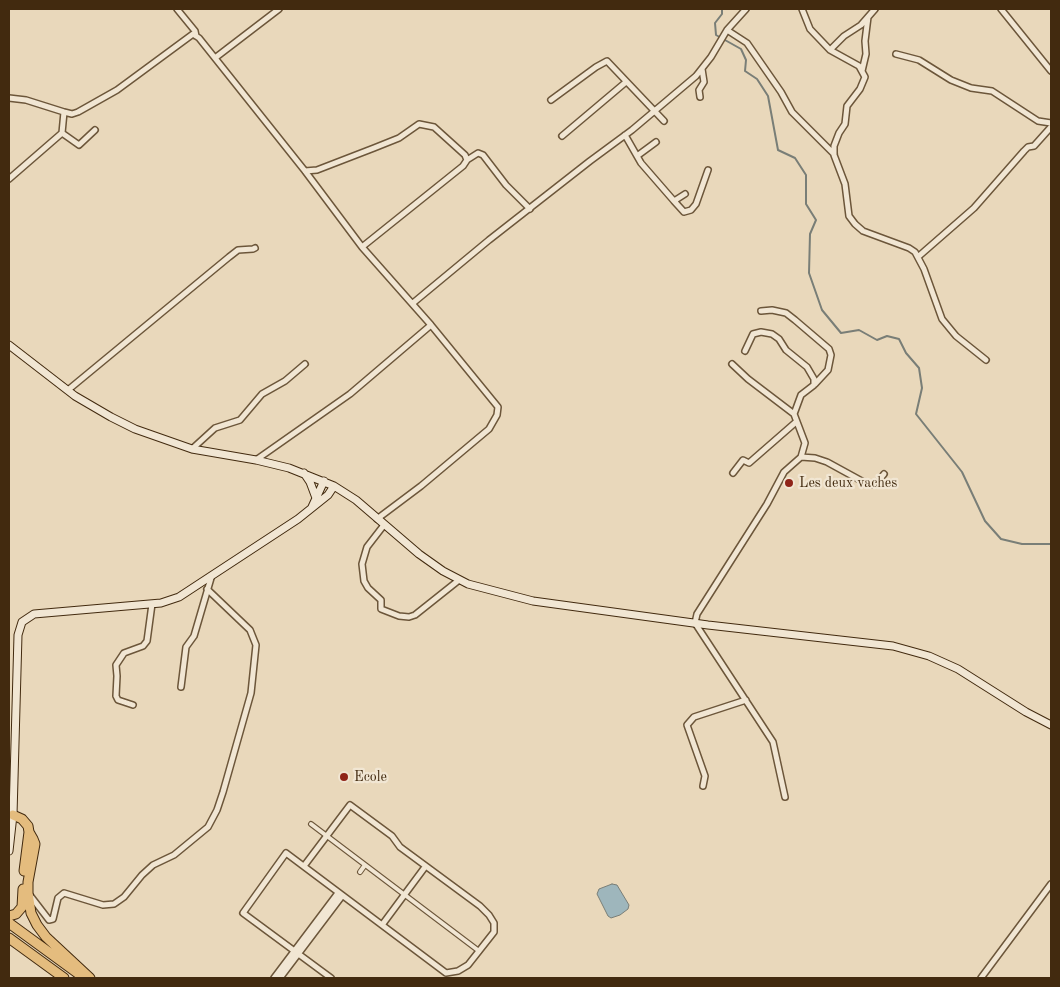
<!DOCTYPE html>
<style>
body{margin:0}
#map{position:relative;width:1060px;height:987px;overflow:hidden;background:#e9d8bb;font-family:"Old Standard TT",serif}
canvas{display:block}
.frame{position:absolute;inset:0;border:10px solid #422a0f;pointer-events:none}
</style>
<div id="map">
<canvas width="1060" height="987"></canvas>
<div class="frame"></div>
</div>
<script>
const ctx = document.querySelector('canvas').getContext('2d');
ctx.lineJoin = 'round';
function fillPath(path, color) {
  ctx.fillStyle = color;
  ctx.fill(path, 'evenodd');
}
function toPath(rows) {
  const path = new Path2D();
  for (const r of rows) {
    path.moveTo(r[0], r[1]);
    for (let i = 2; i < r.length; i += 2) path.lineTo(r[i], r[i + 1]);
  }
  return path;
}
function trace(path, color, width, dash) {
  ctx.strokeStyle = color;
  ctx.lineWidth = width;
  ctx.lineCap = dash ? 'butt' : 'round';
  ctx.setLineDash(dash || []);
  ctx.stroke(path);
}
function label(font, color, halo, rows, align = 'center') {
  ctx.font = font + ' "Old Standard TT",serif';
  ctx.lineWidth = 4.5;
  ctx.setLineDash([]);
  ctx.textBaseline = 'middle';
  ctx.strokeStyle = halo;
  ctx.fillStyle = color;
  for (const [text, x, y, turn = 0] of rows) {
    ctx.save();
    ctx.translate(x, y);
    ctx.rotate((+turn || 0) * Math.PI / 180);
    ctx.textAlign = isNaN(turn) ? turn : align;
    if (halo) ctx.strokeText(text, 0, 0);
    ctx.fillText(text, 0, 0);
    ctx.restore();
  }
}
const water = toPath([
 [612,884,617,885,629,905,628,909,620,915,611,918,608,916,597,894,599,889,612,884]
]);
fillPath(water, '#9eb6bc');
trace(water, '#797e77', 1);
trace(toPath([
 [722,9,722,14,715,23,716,35,741,49,746,60,745,71,757,79,768,96,778,150,795,158,806,175,806,204,816,220,810,234,809,273,822,310,841,333,859,330,877,340,887,336,899,339,906,353,919,368,922,388,916,414,962,472,985,521,1001,539,1022,544,1051,544]
]), '#797e77', 2);
const pedestrian = toPath([
 [311,824,479,951],
 [360,872,365,865]
]);
const minor = toPath([
 [177,9,195,31,196,36],
 [802,9,810,29,830,50,859,66,865,77,860,89,847,106,845,124,839,133,834,146,834,155,845,184,849,216,855,224,863,231,909,248,915,252,924,269,942,319,956,336,986,360],
 [1001,9,1051,71],
 [727,30,747,43,781,92,792,112,834,154],
 [830,50,844,36,861,25,875,9],
 [896,54,919,60,951,80,971,88,992,91,1038,121,1051,123],
 [215,58,279,9],
 [862,71,866,54,865,41,868,17],
 [700,97,699,90,704,82,702,69],
 [9,98,26,100,64,112,72,114,78,112,117,90,193,34,199,38,305,171,362,247,431,325,498,407,497,415,489,429,421,486,377,519],
 [551,100,596,67,607,61,664,121],
 [62,133,79,145,95,130],
 [625,135,641,163,674,201,685,194],
 [562,136,626,82],
 [637,156,656,142],
 [467,160,478,153,483,155,506,185,530,209],
 [305,171,317,170,374,148,399,138,419,124,434,127,465,155,467,160,463,166,362,247],
 [9,179,62,133,64,112],
 [674,201,684,212,691,210,696,204,708,170],
 [919,256,974,208,1024,151,1028,147,1034,146,1051,127],
 [413,303,489,240,590,161,632,130,696,76,711,57,727,30,746,9],
 [761,311,772,310,786,313,795,320,829,349,831,355,828,370,815,384],
 [745,351,753,334,761,332,772,334,779,339,786,350,807,367,814,379,814,385,801,395,794,414,805,443,801,457],
 [732,364,748,379,794,414],
 [68,390,229,257,238,250,253,249,255,248],
 [192,449,215,428,240,420,262,394,285,381,305,364],
 [256,460,350,394,431,325],
 [733,473,743,460,749,463,796,422],
 [384,525,367,547,362,564,364,581,368,588,381,600,381,609,399,616,409,617,415,615,459,580],
 [181,687,186,647,194,636,211,578],
 [133,705,118,700,116,696,117,676,116,665,124,653,143,646,147,641,152,604],
 [703,786,705,776,687,725,694,717,746,700],
 [785,797,773,742,695,623,697,614,767,504,784,472,801,457,815,458,827,462,869,485,876,484,884,474],
 [304,866,350,805,392,836,400,847,480,906,489,915,494,923,494,932,468,965,458,971,446,973,286,853,243,913,331,978],
 [29,894,49,920,53,919,58,898,64,893,103,905,114,904,124,897,142,875,153,865,174,855,208,827,217,810,223,792,251,693,256,645,250,630,207,589],
 [382,925,425,867],
 [274,978,338,893],
 [280,978,342,896],
 [981,978,1051,884]
]);
const secondary = toPath([
 [9,345,75,396,111,417,135,429,192,449,256,460,289,468,334,486,356,500,419,554,443,571,468,584,533,601,708,625,893,646,929,656,958,669,1026,712,1051,725],
 [304,473,310,482,316,498],
 [312,507,324,481],
 [9,851,13,815,18,635,22,622,34,614,161,603,179,597,298,519,328,495,334,486]
]);
const motorway = toPath([
 [13,815,22,819,28,826,29,832,24,871],
 [29,832,33,839,35,844,28,882,28,893,31,913,37,925,46,937,90,978],
 [9,916,16,914,22,907,23,889],
 [9,923,83,977],
 [9,938,64,978]
]);
trace(pedestrian, '#6c563a', 6);
trace(minor, '#6c563a', 8);
trace(secondary, '#422a0f', 9);
trace(motorway, '#422a0f', 11);
trace(pedestrian, '#f1e6d3', 4);
trace(minor, '#f1e6d3', 5);
trace(secondary, '#f1e6d3', 7);
trace(motorway, '#e4bc7e', 9);
for (const [x, y, r, color] of [
 [789,483,5,"#8f2418"],
 [344,777,5,"#8f2418"]
]) {
  const dot = new Path2D();
  dot.arc(x, y, r, 0, 2 * Math.PI);
  ctx.fillStyle = color;
  ctx.fill(dot);
  trace(dot, '#f1e6d3', 2);
}
label('14px', '#422a0f', '#f1e6d3', [
 ["Les deux vaches",799,483],
 ["Ecole",354,777]
], 'left');
</script>
